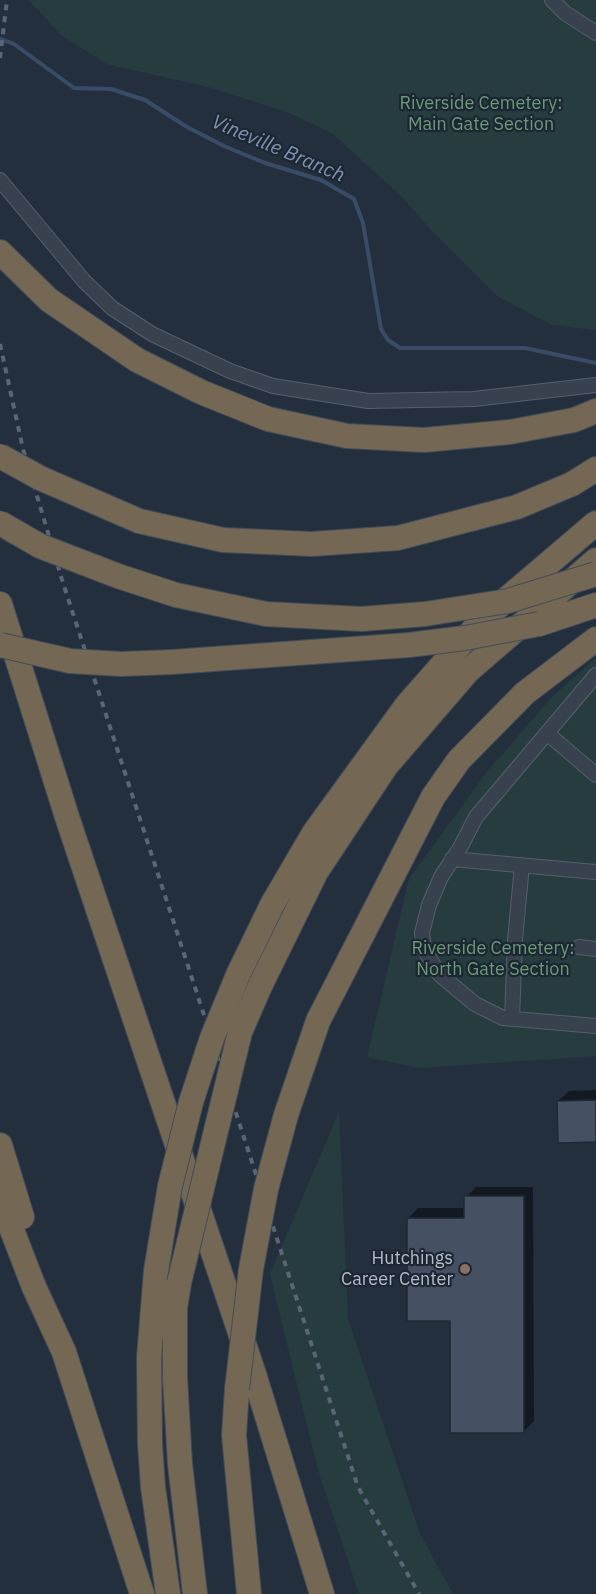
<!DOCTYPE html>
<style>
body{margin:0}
canvas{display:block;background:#242f3e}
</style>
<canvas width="596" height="1594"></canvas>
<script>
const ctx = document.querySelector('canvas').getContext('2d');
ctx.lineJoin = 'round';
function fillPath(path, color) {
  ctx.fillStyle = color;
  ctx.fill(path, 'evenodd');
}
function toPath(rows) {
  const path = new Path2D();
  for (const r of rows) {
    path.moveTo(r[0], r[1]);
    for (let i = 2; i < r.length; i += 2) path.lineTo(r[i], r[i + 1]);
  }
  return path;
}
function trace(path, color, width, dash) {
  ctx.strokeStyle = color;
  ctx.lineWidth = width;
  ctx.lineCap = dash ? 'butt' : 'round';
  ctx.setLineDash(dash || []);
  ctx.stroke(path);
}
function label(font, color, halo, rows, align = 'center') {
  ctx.font = font + ' "IBM Plex Sans",sans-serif';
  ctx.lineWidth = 4.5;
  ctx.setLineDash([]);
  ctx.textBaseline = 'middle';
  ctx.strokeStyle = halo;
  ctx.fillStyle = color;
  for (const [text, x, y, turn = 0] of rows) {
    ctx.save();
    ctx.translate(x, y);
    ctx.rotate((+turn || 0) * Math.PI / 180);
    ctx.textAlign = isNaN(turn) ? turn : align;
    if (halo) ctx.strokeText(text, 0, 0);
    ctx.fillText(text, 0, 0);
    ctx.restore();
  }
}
fillPath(toPath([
 [29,0,596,0,596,330,552,325,497,296,432,231,400,195,333,134,290,113,212,88,107,64,61,35],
 [596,658,596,1056,419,1068,367,1057,409,879,486,773,551,698],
 [339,1112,348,1319,420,1534,453,1594,359,1594,318,1470,270,1274]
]), '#263c3f');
fillPath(toPath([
 [596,1090,596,1140,558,1101,569,1091],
 [476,1187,533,1187,534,1421,524,1431,452,1319,408,1218,418,1208,466,1208,466,1197]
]), '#0007');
trace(toPath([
 [0,39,14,44,74,88,111,89,145,100,187,127,224,146,265,163,321,180,354,199,363,223,381,329,388,340,400,348,525,348,596,363]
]), '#394c67', 4);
const building = toPath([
 [596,1100,596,1142,558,1143,557,1101,596,1100],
 [464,1196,524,1196,524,1433,450,1433,450,1321,407,1321,407,1218,464,1218,464,1196]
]);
fillPath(building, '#455162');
trace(building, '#1f2835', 1.5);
const minor = toPath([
 [552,0,565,13,596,33],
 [0,180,84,281,112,308,152,334,230,371,273,386,368,401,474,399,596,385],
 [596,675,476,817,460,848,441,877,429,905,422,933,424,949,439,974,475,1004,503,1018,596,1026],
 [548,734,596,775],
 [452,859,596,872],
 [579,947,596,949],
 [512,1019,515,940,522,865]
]);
const motorway = toPath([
 [0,252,49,300,137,360,201,392,268,419,347,436,424,440,510,432,574,420,596,411],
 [139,521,223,540,312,544,398,538,517,507,572,484,596,469],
 [118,576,176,595,266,614,361,619,425,614],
 [0,604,68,820,254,1374,322,1594],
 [539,624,596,605],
 [172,662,409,645],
 [238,975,273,903,314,833,407,705,481,621,596,523],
 [260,986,316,872,386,766,468,671,596,560],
 [286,1115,318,1021,433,797,459,760,525,693,596,639],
 [0,1145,22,1217],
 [0,1199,34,1287,64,1352,142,1594],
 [156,1271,149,1358,150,1444,153,1487,168,1594],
 [179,1283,175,1308,175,1378,180,1464,195,1594],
 [237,1389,234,1435,249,1594]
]);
trace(minor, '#565f6c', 16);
trace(motorway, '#434c59', 26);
trace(minor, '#38414e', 14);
trace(motorway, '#746855', 24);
trace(toPath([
 [0,58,7,0],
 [0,344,23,449,63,583,358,1487,419,1594]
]), '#5a6575', 4, [6, 6]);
const motorwayBridge = toPath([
 [0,456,40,478,139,521],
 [0,523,40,546,118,576],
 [425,614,508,601,596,574],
 [0,645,70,661,121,664,172,662],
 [409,645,465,638,539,624],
 [156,1271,170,1186,191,1102,212,1038,238,975],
 [179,1283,240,1032,260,986],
 [237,1389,251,1269,266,1189,286,1115]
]);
trace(motorwayBridge, '#434c59', 26, []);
trace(motorwayBridge, '#746855', 24);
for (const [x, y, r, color] of [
 [465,1269,6,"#8d6e63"]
]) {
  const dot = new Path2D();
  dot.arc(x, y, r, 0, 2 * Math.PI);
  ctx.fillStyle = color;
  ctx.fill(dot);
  trace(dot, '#1d2633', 2);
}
label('18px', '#6b9a76', '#1d2633', [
 ["Riverside Cemetery:",481,104],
 ["Main Gate Section",481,125],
 ["Riverside Cemetery:",493,949],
 ["North Gate Section",493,970]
]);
label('18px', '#b4bcc9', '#1d2633', [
 ["Hutchings",453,1259],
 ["Career Center",453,1280]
], 'right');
label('italic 20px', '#7c92b1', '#1d2633', [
 ["Vineville Branch",278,149,23]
]);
</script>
